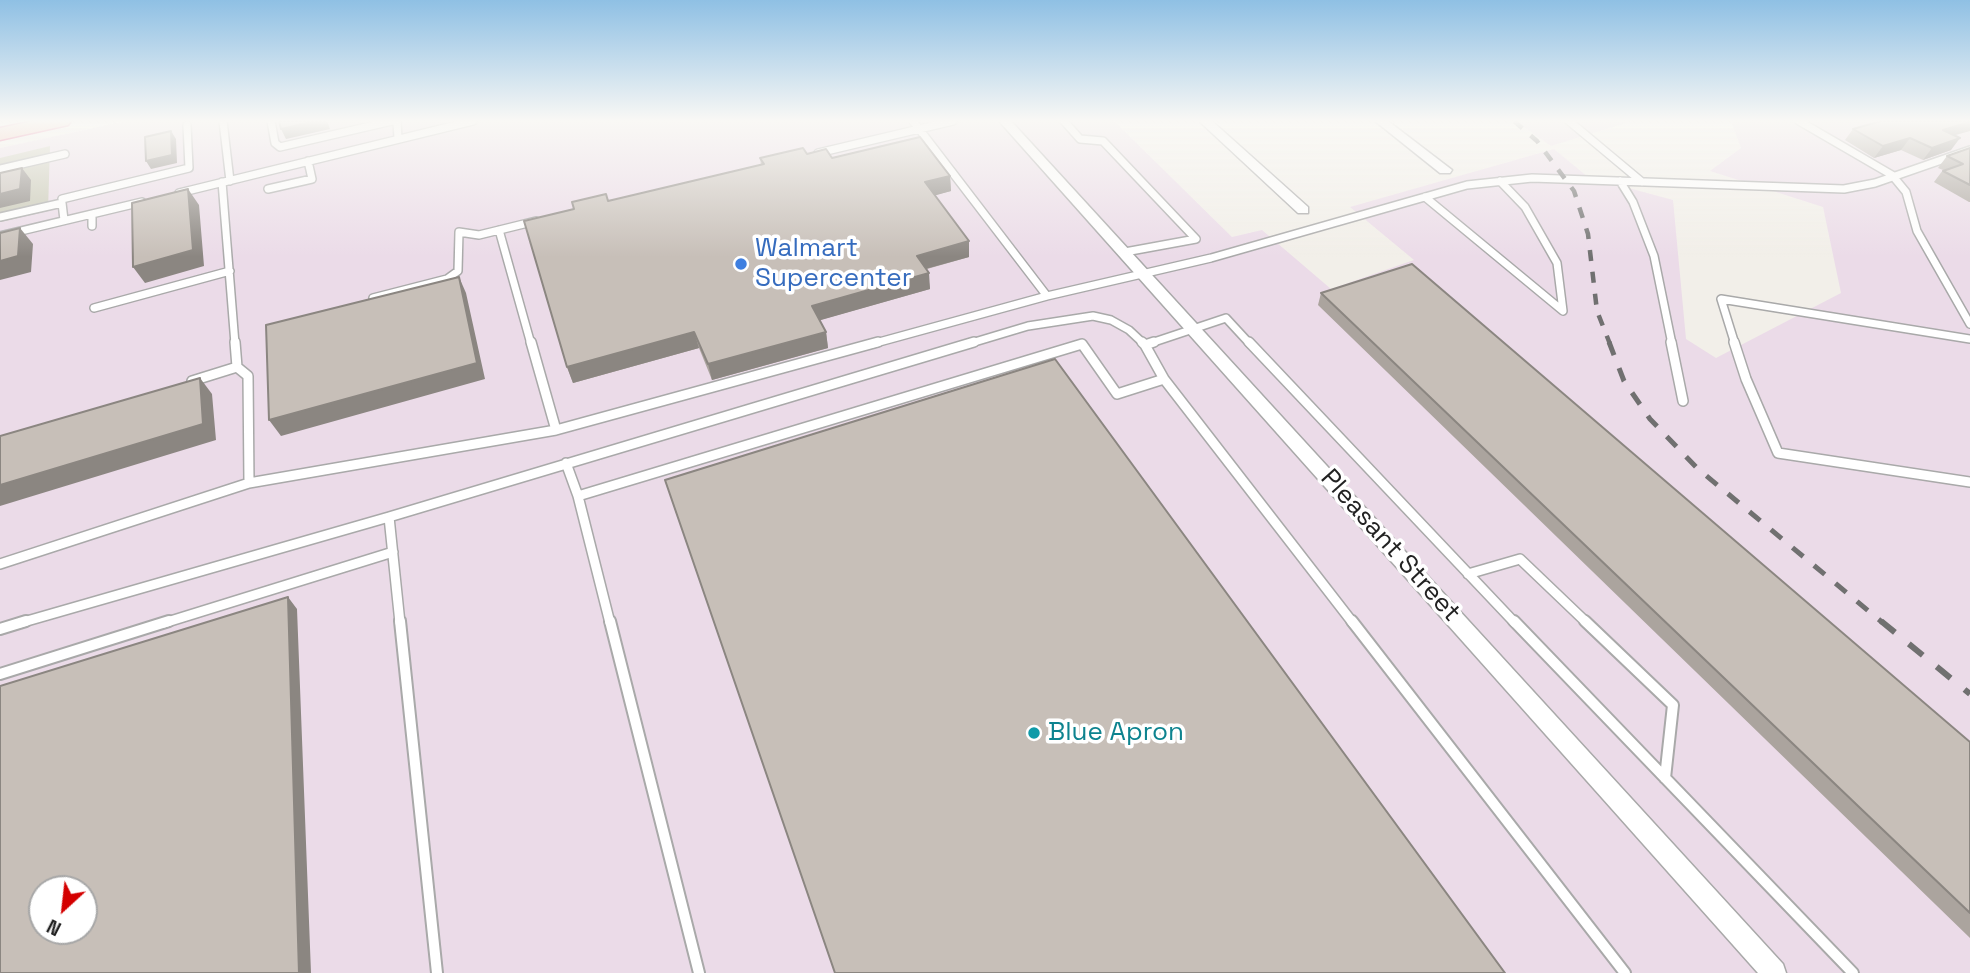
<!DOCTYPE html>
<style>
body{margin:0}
#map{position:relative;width:1970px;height:973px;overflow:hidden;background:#f2efe9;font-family:"Space Grotesk",sans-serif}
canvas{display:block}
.north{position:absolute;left:28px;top:875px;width:70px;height:70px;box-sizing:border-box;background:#fff;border:2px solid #a7a7a7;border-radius:50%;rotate:207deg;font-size:19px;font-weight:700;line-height:28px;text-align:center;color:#222}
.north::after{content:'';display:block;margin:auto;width:24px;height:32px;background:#d40000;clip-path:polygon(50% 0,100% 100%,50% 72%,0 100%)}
</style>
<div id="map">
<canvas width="1970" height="973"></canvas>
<div class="north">N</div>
</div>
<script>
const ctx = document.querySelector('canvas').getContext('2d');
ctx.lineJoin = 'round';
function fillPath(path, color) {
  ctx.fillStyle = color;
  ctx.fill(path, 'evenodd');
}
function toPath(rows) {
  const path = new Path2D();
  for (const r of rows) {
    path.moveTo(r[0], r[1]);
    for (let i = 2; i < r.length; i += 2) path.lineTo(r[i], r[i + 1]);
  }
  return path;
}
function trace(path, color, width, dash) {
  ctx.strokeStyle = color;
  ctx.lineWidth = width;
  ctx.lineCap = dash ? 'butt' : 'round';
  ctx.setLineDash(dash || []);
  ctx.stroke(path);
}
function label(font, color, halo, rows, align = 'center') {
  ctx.font = font + ' "Space Grotesk",sans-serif';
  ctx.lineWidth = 7;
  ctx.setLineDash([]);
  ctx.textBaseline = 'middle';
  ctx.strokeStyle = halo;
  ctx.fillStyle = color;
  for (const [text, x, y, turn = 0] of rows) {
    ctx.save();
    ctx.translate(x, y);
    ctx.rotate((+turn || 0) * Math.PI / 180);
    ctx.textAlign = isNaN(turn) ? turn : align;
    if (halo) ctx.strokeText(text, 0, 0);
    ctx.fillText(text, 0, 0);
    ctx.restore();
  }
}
fillPath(toPath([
 [126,121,1114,121,1232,237,1262,230,1331,289,1414,260,1350,207,1554,149,1588,177,1673,200,1686,339,1716,358,1841,293,1823,207,1710,171,1741,148,1731,121,1970,121,1970,973,0,973,0,148],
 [42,889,84,889,84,931,42,931],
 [1515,121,1632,121,1551,146]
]), '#ebdbe8');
fillPath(toPath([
 [50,146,48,211,0,222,0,158]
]), '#c7c7b4');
const serviceFar2 = toPath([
 [223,121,230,181],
 [271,121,275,143,280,147,392,121],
 [397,121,398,139],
 [913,121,1047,296,1211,258,1467,185,1532,178,1844,189,1875,183,1970,150],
 [1064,121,1080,139,1103,141,1196,239,1125,252],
 [1569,121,1642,182],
 [1799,121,1892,175,1906,192,1917,231,1970,324],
 [818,153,953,121],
 [0,169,65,154],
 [1620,181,1633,202,1654,256,1672,344],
 [222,182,235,344],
 [268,189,312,179,308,161],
 [179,193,473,121],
 [1425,197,1563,311,1557,263,1525,207,1500,181],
 [62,199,189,168,187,125],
 [92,214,92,226],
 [0,217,62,203,64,220],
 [499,230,531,344],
 [0,236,142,202],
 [373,298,447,279,458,271,459,232,479,235,536,221],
 [94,308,230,271],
 [872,344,1047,296],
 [968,344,1028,326,1093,316,1111,320,1129,330,1144,344],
 [1148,344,1226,318,1250,344],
 [1735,344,1721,299,1970,339]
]);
const serviceFar1 = toPath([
 [235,342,237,367,248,376,249,483],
 [531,342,556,430],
 [1142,342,1145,345],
 [1154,342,1145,345,1164,379],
 [1249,342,1515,623],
 [1671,342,1683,401],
 [1734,342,1746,379,1778,453,1970,482],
 [192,381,237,367],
 [566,463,578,496],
 [389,517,974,342],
 [0,564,249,483,556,430,878,342],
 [1468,574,1520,559,1587,623],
 [20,623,389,517,400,623],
 [164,623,393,552],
 [610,623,578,496,1082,344,1117,394,1164,379,1353,623]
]);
const service = toPath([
 [400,621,437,973],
 [610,621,699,973],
 [1352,621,1625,973],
 [1514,621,1853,973],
 [1585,621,1673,705,1665,778],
 [0,629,26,621],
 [0,674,169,621]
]);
const minor = toPath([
 [999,121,1011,121,1783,964,1786,973,1758,973,999,121],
 [1199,121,1212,121,1308,207,1308,213,1298,213,1199,121],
 [1375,121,1388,121,1452,170,1450,173,1440,173,1375,121]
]);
const trunk = toPath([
 [33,121,71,121,68,125,0,140,0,128,33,121]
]);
trace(serviceFar2, '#a9a9a9', 10);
trace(serviceFar1, '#a9a9a9', 12);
trace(service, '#a9a9a9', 14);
trace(minor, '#a9a9a9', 3);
trace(trunk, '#dc2a67', 3);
trace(serviceFar2, '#fff', 7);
trace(serviceFar1, '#fff', 9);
trace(service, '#fff', 10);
fillPath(minor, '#fff');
fillPath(trunk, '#f2b4a3');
trace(toPath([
 [1514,121,1537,141,1574,191,1588,234,1597,311,1610,344]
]), '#707070', 4.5, [11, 11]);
trace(toPath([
 [1609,342,1624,381,1650,419,1697,468,1883,623]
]), '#707070', 5, [14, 14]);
trace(toPath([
 [1881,621,1970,694]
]), '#707070', 6, [18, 18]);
fillPath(toPath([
 [1853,129,1955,136,1951,150,1923,160,1901,150,1874,158,1845,140],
 [1970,148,1970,202,1969,202,1934,182,1943,170,1938,168,1947,156],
 [807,154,950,176,951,191,935,195,969,257,927,269,930,289,820,320,826,332,828,348,712,380,699,348,573,383,567,367,574,209,761,165,760,158],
 [1321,293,1970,742,1970,938,1318,305]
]), '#aba49e');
fillPath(toPath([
 [316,121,327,121,330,129,286,139,281,129],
 [1970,122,1970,131,1934,141,1943,130],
 [171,131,176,139,177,163,151,169,146,161],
 [1910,138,1901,150,1874,158,1883,146],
 [1960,138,1951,150,1923,160,1932,148],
 [22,168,31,180,30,201,0,208,0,194],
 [950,176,951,191,926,198,925,182],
 [188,189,199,205,204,266,145,283,133,267],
 [20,228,33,244,31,272,0,280,0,261],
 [969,241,969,257,918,271,917,256],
 [929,273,930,289,814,322,812,306],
 [459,277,466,293,485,379,281,436,269,420],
 [694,332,699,348,573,383,567,367],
 [826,332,828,348,712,380,708,364],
 [200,378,212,394,216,440,0,506,0,485],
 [288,597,297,609,311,973,299,973]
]), '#8b8681');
const building = toPath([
 [279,121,316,121,281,129,279,121],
 [1881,121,1970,121,1970,122,1943,130,1960,138,1932,148,1910,138,1883,146,1853,129,1881,121],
 [171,131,172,155,146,161,145,137,171,131],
 [920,137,950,176,925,182,969,241,917,256,929,273,812,306,826,332,708,364,694,332,567,367,524,221,574,209,572,202,606,194,608,201,764,164,760,158,803,148,807,154,826,149,832,158,920,137],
 [1970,148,1970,185,1943,171,1963,164,1947,156,1970,148],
 [22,168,20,189,0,194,0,173,22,168],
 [188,189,193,250,133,267,132,203,188,189],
 [20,228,18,256,0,261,0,233,20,228],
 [1412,264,1970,742,1970,913,1321,293,1412,264],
 [459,277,477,363,269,420,266,325,459,277],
 [1055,359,1505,973,835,973,665,480,1055,359],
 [200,378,203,424,0,485,0,436,200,378],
 [288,597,299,973,0,973,0,686,288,597],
 [42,889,84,889,84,931,42,931,42,889]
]);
fillPath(building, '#c7bfb8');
trace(building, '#8b8681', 2);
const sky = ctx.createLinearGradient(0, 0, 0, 257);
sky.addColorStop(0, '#8fc0e4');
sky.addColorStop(0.47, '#f9f8f5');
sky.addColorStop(1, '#f9f8f500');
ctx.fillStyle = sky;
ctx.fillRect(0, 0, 1970, 257);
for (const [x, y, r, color] of [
 [741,264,7,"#3f7fe0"],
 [1034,733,7,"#0f9aa8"]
]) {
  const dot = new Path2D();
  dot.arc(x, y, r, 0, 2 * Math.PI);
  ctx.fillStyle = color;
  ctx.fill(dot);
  trace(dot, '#fff', 2.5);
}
label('26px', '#366cbe', '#fff', [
 ["Walmart",755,249],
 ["Supercenter",755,279]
], 'left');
label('26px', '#222', '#fff', [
 ["Pleasant Street",1390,546,48]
]);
label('26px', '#0d838f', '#fff', [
 ["Blue Apron",1048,733]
], 'left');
</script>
